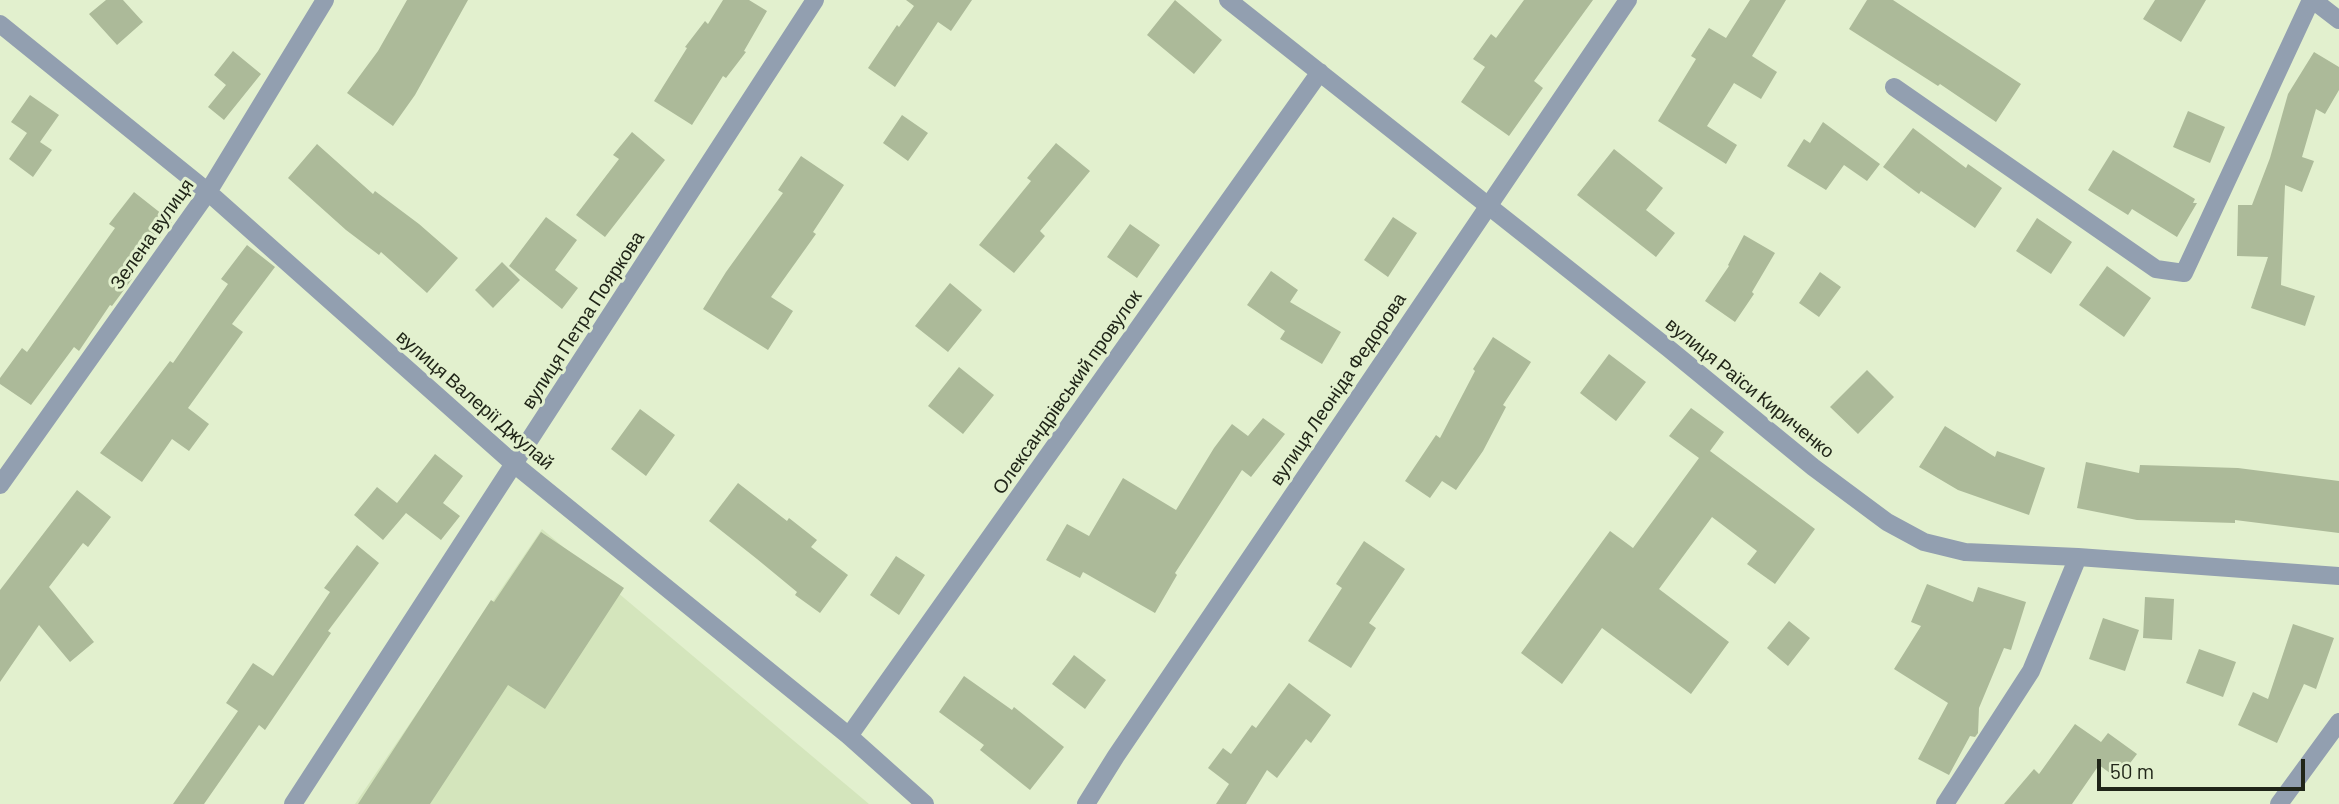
<!DOCTYPE html>
<meta charset="utf-8">
<style>
body{margin:0}
#map{position:relative;width:2339px;height:804px;overflow:hidden;background:#e2f0ce;font-family:Barlow,sans-serif}
canvas{display:block}
.scale{position:absolute;left:2097px;top:759px;width:208px;height:32px;box-sizing:border-box;border:4px solid #202518;border-top:0;padding-left:9px;font-size:21px;line-height:24px;white-space:nowrap;color:#202518;-webkit-text-stroke:5px #e2f0ce;paint-order:stroke}
</style>
<div id="map">
<canvas width="2339" height="804"></canvas>
<div class="scale">50 m</div>
</div>
<script>
const ctx = document.querySelector('canvas').getContext('2d');
ctx.lineJoin = 'round';
function fillPath(path, color) {
  ctx.fillStyle = color;
  ctx.fill(path, 'evenodd');
}
function toPath(rows) {
  const path = new Path2D();
  for (const r of rows) {
    path.moveTo(r[0], r[1]);
    for (let i = 2; i < r.length; i += 2) path.lineTo(r[i], r[i + 1]);
  }
  return path;
}
function trace(path, color, width, dash) {
  ctx.strokeStyle = color;
  ctx.lineWidth = width;
  ctx.lineCap = dash ? 'butt' : 'round';
  ctx.setLineDash(dash || []);
  ctx.stroke(path);
}
function label(font, color, halo, rows, align = 'center') {
  ctx.font = font + ' Barlow,sans-serif';
  ctx.lineWidth = 6;
  ctx.setLineDash([]);
  ctx.textBaseline = 'middle';
  ctx.strokeStyle = halo;
  ctx.fillStyle = color;
  for (const [text, x, y, turn = 0] of rows) {
    ctx.save();
    ctx.translate(x, y);
    ctx.rotate((+turn || 0) * Math.PI / 180);
    ctx.textAlign = isNaN(turn) ? turn : align;
    if (halo) ctx.strokeText(text, 0, 0);
    ctx.fillText(text, 0, 0);
    ctx.restore();
  }
}
fillPath(toPath([
 [542,529,869,804,355,804]
]), '#d4e5bc');
fillPath(toPath([
 [106,0,123,0,143,22,117,45,89,14],
 [407,0,468,0,415,95,393,126,347,93,378,51],
 [723,0,749,0,767,11,744,51,746,52,726,78,723,76,692,125,654,101,687,48,685,47,705,21,708,24],
 [906,0,972,0,951,31,938,22,895,87,868,68,897,25,899,27,914,6],
 [1175,0,1222,40,1194,74,1147,35],
 [1524,0,1593,0,1534,81,1543,88,1509,136,1461,102,1485,67,1473,59,1491,34,1496,38],
 [1750,0,1786,0,1752,56,1777,72,1761,99,1734,83,1707,126,1737,145,1726,164,1658,121,1696,59,1691,56,1709,28,1726,38],
 [1867,0,1893,0,2021,84,1996,122,1940,84,1938,86,1849,29],
 [2155,0,2206,0,2181,42,2143,19],
 [233,51,261,74,224,120,208,107,226,85,214,75],
 [2314,52,2339,67,2339,90,2325,114,2316,109,2302,157,2314,161,2302,192,2285,185,2281,285,2315,296,2305,326,2251,308,2268,257,2237,256,2238,205,2252,205,2270,158,2288,94],
 [30,95,59,115,40,142,52,150,33,177,9,159,27,133,11,122],
 [2188,111,2225,127,2210,163,2173,147],
 [902,115,928,133,908,161,883,143],
 [1823,122,1880,164,1867,181,1844,165,1826,190,1787,166,1804,139,1810,143],
 [1913,128,1966,168,1968,164,2002,188,1975,228,1921,191,1919,194,1883,167],
 [632,132,665,160,605,237,576,215,619,159,613,155],
 [1056,143,1090,171,1040,231,1045,236,1014,273,979,245,1031,181,1027,178],
 [317,144,373,194,375,191,419,224,458,258,427,293,381,252,379,255,346,230,288,178],
 [1614,149,1663,188,1646,210,1675,233,1656,257,1577,195],
 [2113,150,2195,199,2193,203,2197,203,2177,237,2132,209,2128,215,2088,190],
 [801,156,844,185,813,232,816,234,771,297,793,311,768,350,703,309,726,272,783,193,778,190],
 [134,192,172,222,130,277,132,279,112,306,110,305,79,351,74,347,31,405,0,384,0,378,22,348,27,352,115,228,109,224],
 [546,217,577,240,555,270,578,288,562,309,509,266],
 [1393,217,1417,233,1388,277,1364,260],
 [2037,218,2072,242,2051,274,2016,251],
 [1130,224,1160,245,1137,278,1107,257],
 [1744,235,1775,253,1752,292,1754,294,1735,322,1705,301,1729,266,1728,265],
 [247,245,275,267,232,324,243,332,188,408,209,424,189,451,172,439,142,482,100,453,170,361,173,363,228,284,221,279],
 [502,262,520,280,493,308,475,290],
 [2107,266,2151,298,2124,337,2079,305],
 [1271,271,1298,290,1290,302,1341,332,1322,364,1280,339,1285,331,1247,305],
 [1820,272,1841,287,1819,317,1799,303],
 [950,283,982,310,948,352,915,326],
 [1493,337,1531,362,1503,405,1506,407,1483,451,1456,490,1442,481,1430,498,1405,481,1436,435,1440,438,1475,371,1473,369],
 [1609,354,1646,382,1616,421,1580,393],
 [959,367,994,395,963,434,928,406],
 [1867,370,1894,397,1858,434,1830,407],
 [1691,408,1724,432,1710,451,1815,529,1775,584,1747,564,1757,551,1712,517,1659,589,1729,642,1691,694,1602,628,1562,684,1521,653,1610,531,1633,548,1699,458,1669,436],
 [640,409,675,435,646,476,611,449],
 [1263,418,1285,434,1251,477,1242,470,1175,573,1177,575,1155,613,1083,572,1080,578,1046,560,1067,524,1089,536,1123,478,1176,510,1214,448,1232,424,1248,436],
 [1945,426,1995,457,1997,451,2045,468,2029,515,1958,490,1919,467],
 [435,454,463,476,443,503,460,516,441,540,406,513,383,540,354,515,377,487,397,503],
 [2086,462,2139,473,2140,465,2238,468,2339,481,2339,533,2235,520,2235,523,2137,520,2077,508],
 [738,483,787,521,789,518,817,540,811,547,848,575,820,613,795,595,797,592,757,559,709,521],
 [77,490,111,517,88,547,83,543,49,587,94,642,70,662,39,625,0,682,0,590],
 [541,532,624,588,545,709,508,685,430,804,358,804,491,600,494,602],
 [1364,541,1405,569,1369,623,1376,628,1351,668,1308,641,1342,588,1336,584],
 [357,545,379,563,328,631,331,633,265,730,259,725,204,804,173,804,238,711,226,703,253,663,273,676,330,592,324,588],
 [896,556,925,575,899,615,870,595],
 [1927,584,1973,602,1978,587,2026,602,2011,650,2004,648,1979,708,1978,733,1975,737,1970,736,1949,775,1918,759,1948,703,1894,669,1921,626,1911,622],
 [2145,597,2174,599,2172,640,2143,638],
 [2103,618,2139,630,2125,671,2089,659],
 [1789,621,1810,638,1788,666,1767,648],
 [2293,624,2334,638,2316,689,2304,684,2277,743,2238,725,2253,692,2268,699],
 [2199,649,2236,662,2223,697,2186,683],
 [1074,655,1106,680,1085,709,1052,684],
 [964,676,1012,710,1014,707,1064,747,1030,790,980,750,984,745,939,712],
 [1289,683,1331,715,1311,743,1306,739,1277,778,1267,770,1246,804,1216,804,1229,784,1208,768,1223,748,1231,754,1252,725,1256,728],
 [2075,724,2101,742,2108,733,2137,754,2118,779,2099,765,2072,804,2004,804,2034,769,2039,774]
]), '#acba99');
trace(toPath([
 [1228,0,1668,348,1813,467,1887,522,1924,542,1965,552,2078,557,2339,576],
 [2313,0,2339,20],
 [0,24,208,192,514,464,849,736,925,804],
 [1894,87,2156,269,2184,273,2311,0],
 [0,485,208,192,325,0],
 [849,736,1320,72],
 [293,804,815,0],
 [1945,804,2031,671,2078,557],
 [2279,804,2339,722]
]), '#929fb0', 18);
trace(toPath([
 [1086,804,1116,756,1628,0]
]), '#929fb0', 18);
label('19px', '#202518', '#e2f0ce', [
 ["Зелена вулиця",152,234,-55],
 ["вулиця Петра Пояркова",583,320,-57],
 ["вулиця Раїси Кириченко",1750,388,39],
 ["вулиця Леоніда Федорова",1338,389,-56],
 ["Олександрівський провулок",1067,392,-55],
 ["вулиця Валерії Джулай",475,400,41]
]);
</script>
